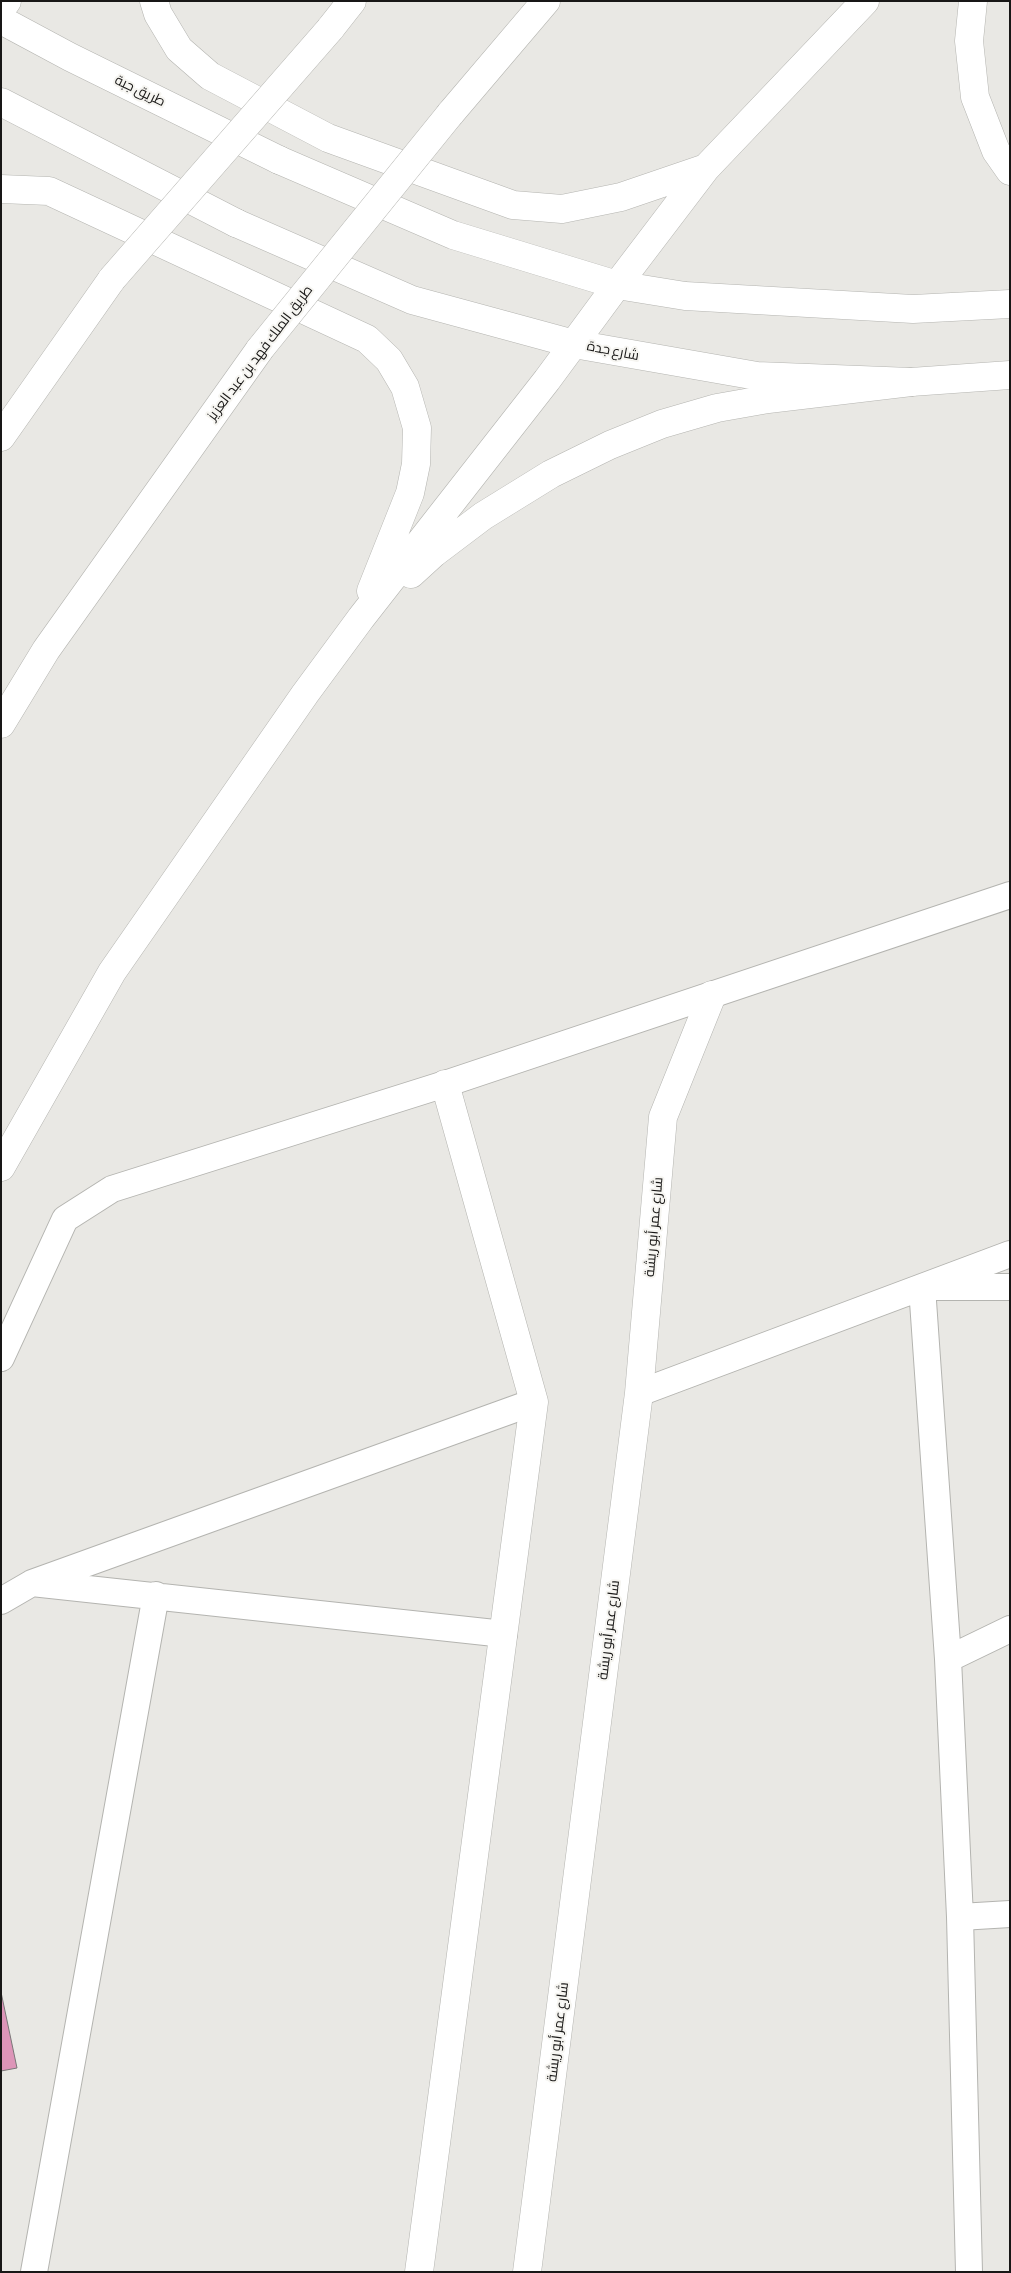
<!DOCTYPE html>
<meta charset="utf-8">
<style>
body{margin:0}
#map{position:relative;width:1011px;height:2273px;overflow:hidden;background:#e9e8e4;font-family:"Alegreya Sans",sans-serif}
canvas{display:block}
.frame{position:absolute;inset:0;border:2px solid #181716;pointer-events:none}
</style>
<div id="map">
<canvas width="1011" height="2273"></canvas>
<div class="frame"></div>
</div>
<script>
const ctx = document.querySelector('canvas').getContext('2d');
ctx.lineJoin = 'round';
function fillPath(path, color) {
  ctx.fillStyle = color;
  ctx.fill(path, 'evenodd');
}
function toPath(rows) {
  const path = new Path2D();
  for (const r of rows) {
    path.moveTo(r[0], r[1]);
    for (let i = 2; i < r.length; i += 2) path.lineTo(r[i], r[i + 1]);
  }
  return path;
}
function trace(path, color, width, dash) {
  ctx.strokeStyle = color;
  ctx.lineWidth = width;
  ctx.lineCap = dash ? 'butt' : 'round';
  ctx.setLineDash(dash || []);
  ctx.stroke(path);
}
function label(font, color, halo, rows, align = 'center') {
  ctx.font = font + ' "Alegreya Sans",Cairo,sans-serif';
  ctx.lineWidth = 4;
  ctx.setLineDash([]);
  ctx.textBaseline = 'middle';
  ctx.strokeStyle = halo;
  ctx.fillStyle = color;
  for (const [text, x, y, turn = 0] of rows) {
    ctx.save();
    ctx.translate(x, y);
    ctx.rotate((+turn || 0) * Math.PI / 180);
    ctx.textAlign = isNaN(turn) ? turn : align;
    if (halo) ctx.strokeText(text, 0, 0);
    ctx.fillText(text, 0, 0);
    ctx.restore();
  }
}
const building = toPath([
 [1,1992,17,2068,1,2071,1,1992]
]);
fillPath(building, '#dd95b8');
trace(building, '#7a7778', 1);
const minor = toPath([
 [1,1358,65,1219,112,1189,445,1084,1010,895],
 [639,1393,1010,1254],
 [32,1583,534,1402],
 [1,1601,32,1583,504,1634],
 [948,1659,1010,1629],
 [960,1917,1010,1914],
 [34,2272,156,1595],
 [969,2272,960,1917,948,1659,922,1287,1010,1287]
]);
const tertiary = toPath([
 [279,160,453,235,617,285,685,296,913,309,1010,304],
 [236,223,412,300,574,344,757,376,911,382,1010,375],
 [419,2272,534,1402,445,1084],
 [527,2272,639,1393,663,1117,712,995]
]);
const secondary = toPath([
 [1,20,70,57,279,160],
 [1,102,236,223]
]);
const primary = toPath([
 [154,1,158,14,179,49,210,76,328,138,513,205,562,209,621,197,706,168],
 [973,1,969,41,975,97,996,151,1010,171],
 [1,9,7,1],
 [1,189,49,191,367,339,389,360,405,387,417,428,416,464,410,493,371,591],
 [411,574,434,553,483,516,551,474,610,445,662,424,717,408,768,399,911,382],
 [1,1167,112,972,305,694,361,618,547,380,617,285,706,168,865,1]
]);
const trunk = toPath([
 [330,29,352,1],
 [450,114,546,1],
 [1,437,112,279],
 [1,724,46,650,260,349]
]);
trace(minor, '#b4b4b0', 28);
trace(tertiary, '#b4b4b0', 29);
trace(secondary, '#b4b4b0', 29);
trace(primary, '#b4b4b0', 29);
trace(trunk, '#b4b4b0', 29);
trace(minor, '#fff', 26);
trace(tertiary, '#fff', 28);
trace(secondary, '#fff', 28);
trace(primary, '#fff', 28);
trace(trunk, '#fff', 28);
const trunkBridge = toPath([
 [112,279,330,29],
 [260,349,450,114]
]);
trace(trunkBridge, '#b4b4b0', 29, []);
trace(trunkBridge, '#fff', 28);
label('14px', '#181716', '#f6f5f1', [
 ["طريق جبة",140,91,26],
 ["شارع جدة",613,351,11],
 ["طريق الملك فهد بن عبد العزيز",260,353,-53],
 ["شارع عمر أبو ريشة",654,1227,-85],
 ["شارع عمر أبو ريشة",609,1630,-83],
 ["شارع عمر أبو ريشة",558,2032,-83]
]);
</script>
